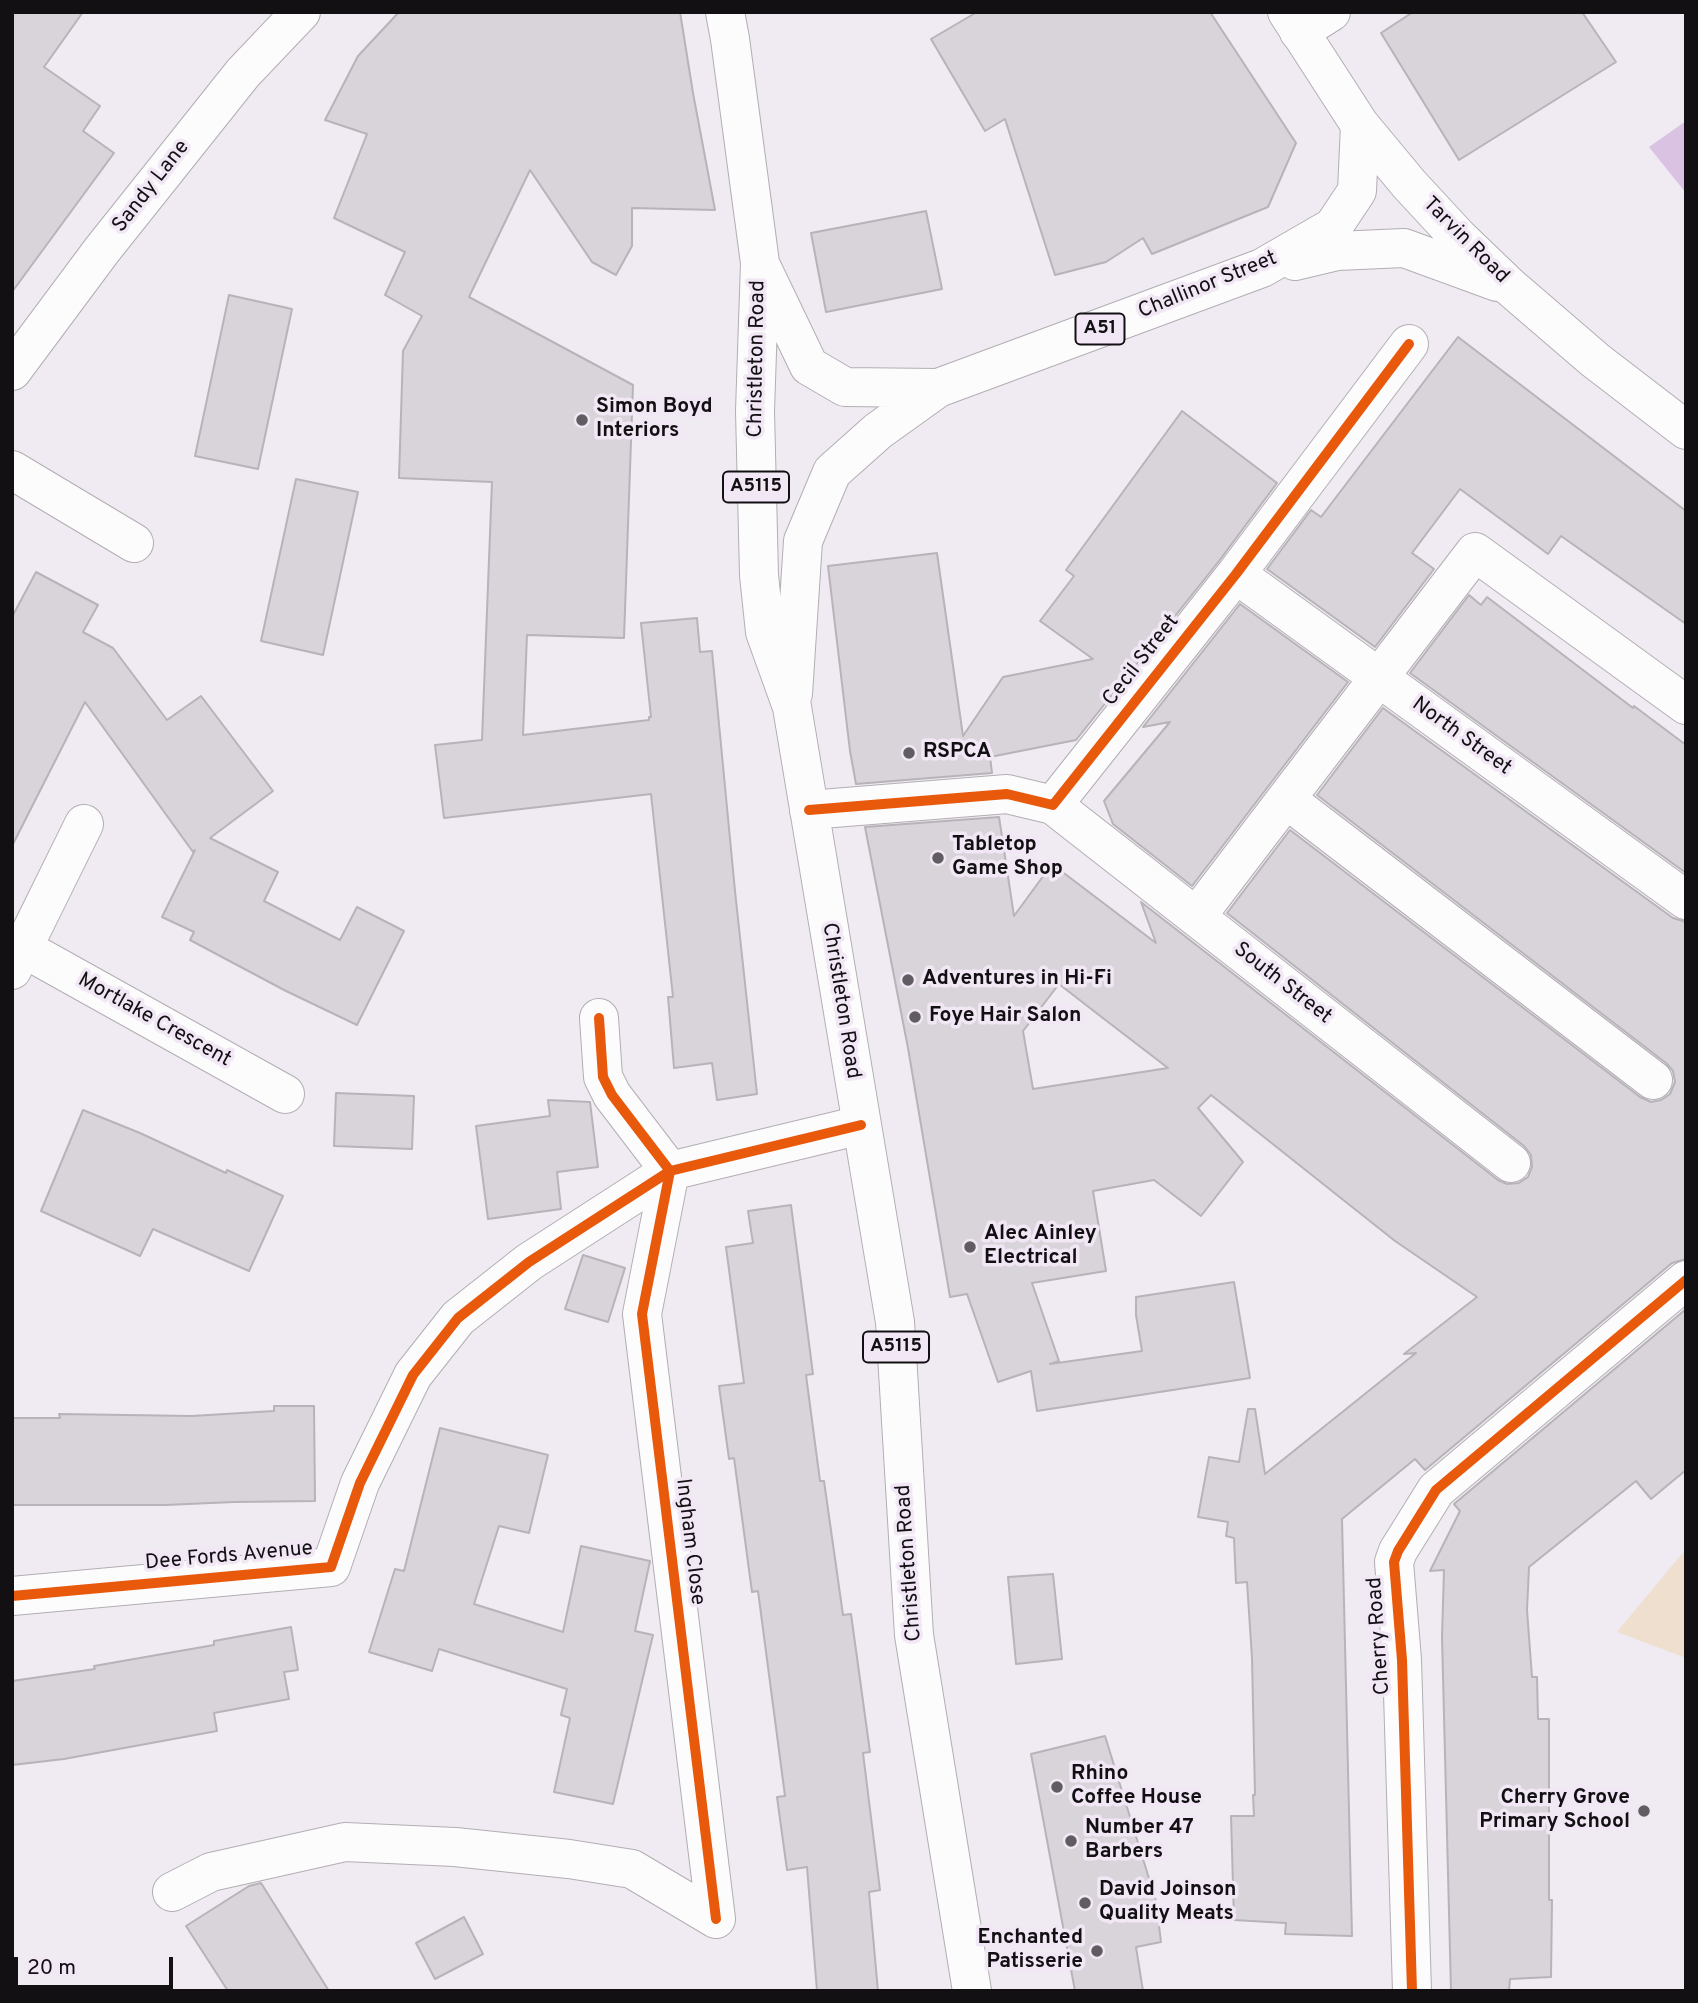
<!DOCTYPE html>
<style>
body{margin:0}
#map{position:relative;width:1698px;height:2003px;overflow:hidden;background:#f0eaf2;font-family:Overpass,sans-serif}
canvas{display:block}
.frame{position:absolute;inset:0;border:14px solid #131014;pointer-events:none}
.scale{position:absolute;left:14px;top:1957px;width:159px;height:32px;box-sizing:border-box;border:4px solid #131014;border-top:0;padding-left:9px;font-size:21px;line-height:24px;white-space:nowrap;color:#131014;-webkit-text-stroke:5px #f1e7f5;paint-order:stroke}
</style>
<div id="map">
<canvas width="1698" height="2003"></canvas>
<div class="frame"></div>
<div class="scale">20 m</div>
</div>
<script>
const ctx = document.querySelector('canvas').getContext('2d');
ctx.lineJoin = 'round';
function fillPath(path, color) {
  ctx.fillStyle = color;
  ctx.fill(path, 'evenodd');
}
function toPath(rows) {
  const path = new Path2D();
  for (const r of rows) {
    path.moveTo(r[0], r[1]);
    for (let i = 2; i < r.length; i += 2) path.lineTo(r[i], r[i + 1]);
  }
  return path;
}
function trace(path, color, width, dash) {
  ctx.strokeStyle = color;
  ctx.lineWidth = width;
  ctx.lineCap = dash ? 'butt' : 'round';
  ctx.setLineDash(dash || []);
  ctx.stroke(path);
}
function label(font, color, halo, rows, align = 'center') {
  ctx.font = font + ' Overpass,sans-serif';
  ctx.lineWidth = 7;
  ctx.setLineDash([]);
  ctx.textBaseline = 'middle';
  ctx.strokeStyle = halo;
  ctx.fillStyle = color;
  for (const [text, x, y, turn = 0] of rows) {
    ctx.save();
    ctx.translate(x, y);
    ctx.rotate((+turn || 0) * Math.PI / 180);
    ctx.textAlign = isNaN(turn) ? turn : align;
    if (halo) ctx.strokeText(text, 0, 0);
    ctx.fillText(text, 0, 0);
    ctx.restore();
  }
}
fillPath(toPath([
 [1686,1549,1686,1658,1617,1632]
]), '#eedfcf');
fillPath(toPath([
 [1686,121,1686,193,1649,147]
]), '#d9c2e2');
const building = toPath([
 [12,12,83,12,44,67,100,106,83,131,114,153,12,292,12,12],
 [399,12,680,12,693,93,715,210,632,208,632,246,616,275,592,262,530,170,469,297,633,385,624,638,527,635,523,735,649,720,649,717,651,717,641,623,697,618,700,652,712,651,735,891,757,1094,717,1100,712,1063,674,1068,668,997,673,997,651,794,444,818,435,745,482,740,492,482,399,478,403,351,422,316,385,295,405,252,334,218,367,134,325,120,358,56,399,12],
 [977,12,1210,12,1296,143,1268,207,1152,254,1143,238,1106,262,1055,275,1005,119,985,131,931,39,977,12],
 [1413,12,1582,12,1616,62,1459,160,1381,33,1413,12],
 [926,211,942,289,826,312,811,233,926,211],
 [229,295,292,309,258,469,195,456,229,295],
 [1458,337,1686,511,1686,624,1561,536,1548,554,1460,489,1412,553,1434,569,1375,647,1267,569,1311,510,1321,517,1458,337],
 [1182,411,1277,483,1219,561,1076,740,990,757,992,773,856,784,850,751,828,566,937,553,963,736,1003,677,1093,659,1040,621,1074,576,1066,570,1182,411],
 [296,479,358,492,323,655,261,641,296,479],
 [36,572,98,605,83,632,113,648,167,720,201,696,273,791,210,838,278,872,264,901,340,940,357,907,404,931,357,1025,286,991,190,940,194,932,162,917,195,850,193,852,85,702,12,846,12,617,36,572],
 [1469,595,1481,605,1487,597,1633,708,1634,706,1686,745,1686,873,1410,673,1469,595],
 [1240,604,1348,682,1192,886,1113,824,1104,801,1170,722,1143,727,1240,604],
 [1383,708,1673,918,1686,922,1686,1259,1672,1263,1425,1470,1415,1459,1342,1519,1352,1936,1285,1934,1286,1923,1234,1920,1231,1816,1254,1816,1253,1795,1255,1795,1252,1658,1247,1582,1236,1583,1234,1538,1226,1536,1228,1522,1198,1517,1209,1457,1239,1462,1248,1409,1255,1409,1265,1474,1416,1353,1404,1354,1477,1297,1395,1241,1211,1095,1198,1108,1243,1162,1201,1216,1154,1180,1093,1191,1106,1271,1032,1283,1059,1361,1050,1364,1142,1351,1136,1315,1136,1297,1234,1282,1250,1378,1037,1411,1031,1371,998,1382,967,1294,950,1297,908,1048,865,827,999,817,1014,916,1052,864,1156,943,1141,902,1498,1180,1507,1184,1519,1183,1528,1177,1532,1167,1531,1155,1524,1146,1227,913,1290,830,1640,1097,1651,1102,1661,1100,1670,1094,1675,1082,1673,1071,1666,1063,1317,795,1383,708],
 [1059,984,1095,1012,1168,1068,1033,1089,1023,1031,1059,984],
 [336,1093,414,1096,412,1149,334,1146,336,1093],
 [548,1100,590,1102,598,1167,557,1172,561,1209,488,1219,476,1126,550,1116,548,1100],
 [83,1110,140,1133,226,1173,227,1170,283,1196,249,1271,153,1229,140,1256,41,1211,83,1110],
 [791,1205,813,1374,806,1375,820,1481,824,1481,843,1615,851,1614,870,1752,863,1753,880,1890,869,1892,878,1991,817,1991,807,1867,787,1870,777,1797,785,1796,758,1591,752,1592,734,1458,729,1459,719,1386,744,1383,726,1247,753,1243,748,1211,791,1205],
 [583,1255,625,1268,608,1322,565,1309,583,1255],
 [1686,1309,1686,1470,1651,1499,1636,1481,1529,1567,1527,1610,1532,1677,1537,1677,1538,1719,1549,1719,1549,1900,1552,1900,1551,1977,1510,1979,1509,1991,1451,1991,1442,1637,1444,1570,1430,1571,1460,1511,1454,1504,1686,1309],
 [274,1406,314,1406,315,1501,234,1502,165,1505,12,1505,12,1418,60,1418,59,1414,192,1416,274,1411,274,1406],
 [440,1428,548,1455,529,1533,499,1526,474,1604,563,1632,581,1546,650,1561,635,1631,653,1635,613,1804,554,1792,570,1718,561,1715,567,1689,439,1649,432,1671,369,1652,395,1569,404,1571,440,1428],
 [1053,1574,1062,1659,1016,1664,1008,1577,1053,1574],
 [291,1627,298,1670,284,1672,289,1699,214,1713,217,1731,64,1759,12,1765,12,1681,95,1669,94,1666,214,1645,214,1641,291,1627],
 [1105,1736,1156,1901,1161,1942,1136,1947,1143,1991,1075,1991,1031,1754,1105,1736],
 [261,1883,329,1991,228,1991,186,1926,249,1886,261,1883],
 [464,1917,483,1954,435,1979,416,1943,464,1917]
]);
fillPath(building, '#d8d4da');
trace(building, '#b7b3b9', 2);
const minor = toPath([
 [1299,32,1331,12],
 [12,470,134,543],
 [1236,574,1686,900],
 [1286,799,1475,552,1686,705],
 [1053,805,1511,1163],
 [809,810,1007,794,1053,805,1236,574,1409,344],
 [1196,917,1286,799,1653,1080],
 [23,948,285,1094],
 [12,970,84,824],
 [599,1018,603,1077,612,1095,670,1171,642,1314,716,1919],
 [12,1596,331,1567,360,1483,413,1375,458,1318,529,1262,670,1171,861,1125],
 [172,1892,211,1872,345,1842,455,1847,569,1859,632,1869,716,1919],
 [1412,1991,1402,1660,1394,1562,1398,1551,1436,1490,1686,1280]
]);
const major = toPath([
 [12,371,102,250,243,73,301,12]
]);
const highway = toPath([
 [725,12,730,39,760,263,755,411,759,575,765,632,792,707,895,1322,914,1635,972,1991],
 [1287,12,1360,125,1409,184,1458,237,1509,286,1595,360,1686,430],
 [1295,261,1337,251,1404,248,1497,282],
 [762,268,809,366,845,387,938,388],
 [793,694,803,541,832,472,878,431,938,388,1262,268,1333,227,1357,191,1360,125]
]);
trace(minor, '#b2aeb3', 40);
trace(major, '#b2aeb3', 40);
trace(highway, '#b2aeb3', 40);
trace(minor, '#fdfcfd', 38);
trace(major, '#fdfcfd', 38);
trace(highway, '#fdfcfd', 38);
trace(toPath([
 [809,810,1007,794,1053,805,1236,574,1409,344],
 [599,1018,603,1077,612,1095,670,1171,642,1314,716,1919],
 [12,1596,331,1567,360,1483,413,1375,458,1318,529,1262,670,1171,861,1125],
 [1412,1991,1402,1660,1394,1562,1398,1551,1436,1490,1686,1280]
]), '#e8590c', 10);
for (const [x, y, r, color] of [
 [582,420,7,"#605c62"],
 [909,753,7,"#605c62"],
 [938,858,7,"#605c62"],
 [908,980,7,"#605c62"],
 [915,1017,7,"#605c62"],
 [970,1247,7,"#605c62"],
 [1057,1787,7,"#605c62"],
 [1644,1811,7,"#605c62"],
 [1071,1841,7,"#605c62"],
 [1085,1903,7,"#605c62"],
 [1097,1951,7,"#605c62"]
]) {
  const dot = new Path2D();
  dot.arc(x, y, r, 0, 2 * Math.PI);
  ctx.fillStyle = color;
  ctx.fill(dot);
  trace(dot, '#f1e7f5', 2.5);
}
for (const [x, y, w] of [
 [1100,329,49],
 [756,487,66],
 [896,1347,66]
]) {
  const box = new Path2D();
  box.roundRect(x - w / 2, y - 15.5, w, 31, 5);
  ctx.fillStyle = '#f1e7f5';
  ctx.fill(box);
  trace(box, '#131014', 2);
}
label('bold 19px', '#131014', null, [
 ["A51",1100,329],
 ["A5115",756,487],
 ["A5115",896,1347]
]);
label('21px', '#131014', '#f1e7f5', [
 ["Sandy Lane",152,187,-52],
 ["Tarvin Road",1465,241,45],
 ["Challinor Street",1208,286,-22],
 ["Christleton Road",758,359,-89],
 ["Cecil Street",1142,661,-52],
 ["North Street",1461,737,36],
 ["South Street",1282,984,38],
 ["Christleton Road",840,1001,81],
 ["Mortlake Crescent",154,1021,29],
 ["Ingham Close",689,1542,83],
 ["Dee Fords Avenue",229,1557,-5],
 ["Christleton Road",910,1563,-94],
 ["Cherry Road",1380,1636,-94]
]);
label('bold 21px', '#131014', '#f1e7f5', [
 ["Simon Boyd",596,408],
 ["Interiors",596,432],
 ["RSPCA",923,753],
 ["Tabletop",952,846],
 ["Game Shop",952,870],
 ["Adventures in Hi-Fi",922,980],
 ["Foye Hair Salon",929,1017],
 ["Alec Ainley",984,1235],
 ["Electrical",984,1259],
 ["Rhino",1071,1775],
 ["Coffee House",1071,1799],
 ["Cherry Grove",1630,1799,"right"],
 ["Primary School",1630,1823,"right"],
 ["Number 47",1085,1829],
 ["Barbers",1085,1853],
 ["David Joinson",1099,1891],
 ["Quality Meats",1099,1915],
 ["Enchanted",1083,1939,"right"],
 ["Patisserie",1083,1963,"right"]
], 'left');
</script>
